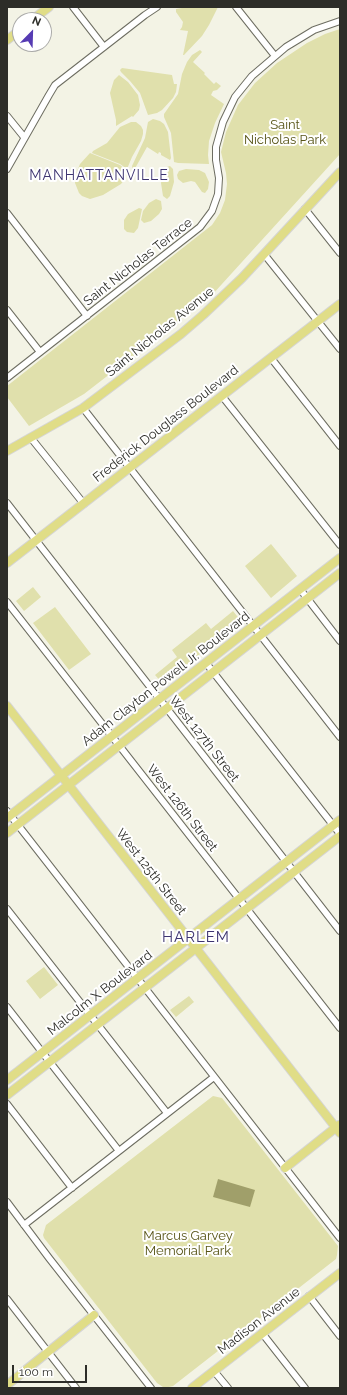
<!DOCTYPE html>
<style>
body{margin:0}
#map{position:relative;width:347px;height:1395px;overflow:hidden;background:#f3f3e5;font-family:Raleway,sans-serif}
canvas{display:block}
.frame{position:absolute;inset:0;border:8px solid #2d2d28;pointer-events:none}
.north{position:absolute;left:12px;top:12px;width:40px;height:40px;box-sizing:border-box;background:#fff;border:1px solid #ababa9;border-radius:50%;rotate:23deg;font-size:11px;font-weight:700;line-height:16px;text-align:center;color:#2d2d28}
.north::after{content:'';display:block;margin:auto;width:14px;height:18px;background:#563bb3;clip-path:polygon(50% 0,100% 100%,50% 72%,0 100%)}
.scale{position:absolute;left:12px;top:1365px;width:75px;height:18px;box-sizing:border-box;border:2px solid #2d2d28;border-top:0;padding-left:5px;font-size:12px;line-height:14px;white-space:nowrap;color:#2d2d28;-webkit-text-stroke:3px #fff;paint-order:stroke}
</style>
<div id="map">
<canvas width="347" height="1395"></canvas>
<div class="frame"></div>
<div class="north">N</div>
<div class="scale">100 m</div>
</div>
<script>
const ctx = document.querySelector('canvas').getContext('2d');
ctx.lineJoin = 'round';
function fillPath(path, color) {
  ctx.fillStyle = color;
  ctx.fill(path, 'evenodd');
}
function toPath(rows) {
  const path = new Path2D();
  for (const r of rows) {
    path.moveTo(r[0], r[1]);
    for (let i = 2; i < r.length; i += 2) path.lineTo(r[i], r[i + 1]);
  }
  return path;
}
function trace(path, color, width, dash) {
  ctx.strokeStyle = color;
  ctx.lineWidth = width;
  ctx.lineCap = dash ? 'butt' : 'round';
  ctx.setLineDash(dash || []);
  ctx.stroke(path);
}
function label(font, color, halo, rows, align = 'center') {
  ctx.font = font + ' Raleway,sans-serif';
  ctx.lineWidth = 4;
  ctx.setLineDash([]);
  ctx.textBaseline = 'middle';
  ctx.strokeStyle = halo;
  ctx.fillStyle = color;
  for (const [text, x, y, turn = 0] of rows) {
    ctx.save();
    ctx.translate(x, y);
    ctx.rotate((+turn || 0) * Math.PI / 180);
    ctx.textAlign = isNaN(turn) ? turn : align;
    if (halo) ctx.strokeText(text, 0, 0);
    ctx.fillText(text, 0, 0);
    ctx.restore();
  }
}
fillPath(toPath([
 [188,7,218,7,209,25,202,36,184,55,183,55,188,31,180,30,182,27,183,22,176,12,176,9],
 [340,29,340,154,212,295,84,394,29,426,7,397,7,386,212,225,220,213,225,200,227,184,226,173,221,152,226,132,238,105,255,83,277,63,307,43,325,34],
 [200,50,202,52,193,62,205,73,204,74,214,84,216,82,221,86,217,90,213,91,211,95,224,104,215,123,209,141,208,155,209,164,178,163,174,162,171,133,164,117,164,114,178,94,182,74,187,62,192,55],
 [122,68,172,75,174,84,177,84,176,92,173,98,162,110,157,113,148,115,140,93,130,81,121,72,120,70],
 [119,75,128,82,138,95,140,105,139,110,133,117,132,116,116,126,116,120,110,93,114,80],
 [153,119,160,121,164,124,168,132,171,158,170,160,161,155,161,153,159,152,158,154,147,147,133,172,132,166,145,138,148,122],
 [131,122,136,122,141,126,143,130,143,134,141,141,132,157,127,169,120,164,92,153,93,151,107,143,120,127],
 [90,153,120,165,128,172,125,179,121,184,103,195,90,199,82,196,79,193,75,183,77,171,80,164],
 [170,166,173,169,174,182,170,196,167,199,163,196,161,183,163,173,167,167],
 [186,169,199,170,205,173,209,182,208,189,205,193,202,192,195,182,191,181,183,183,178,179,177,175,179,171],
 [156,199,161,201,162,209,159,214,151,221,144,223,141,220,143,211,149,203],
 [139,208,142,209,138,228,134,233,127,232,124,229,124,220,128,214],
 [271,544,297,576,271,598,245,566],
 [33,587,41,597,24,611,16,601],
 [55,607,91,654,69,670,33,623],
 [233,611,241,621,163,684,155,675,177,657,172,650,206,623,211,629],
 [44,967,58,985,40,999,26,981],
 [189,996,194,1002,176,1017,170,1010],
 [213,1096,222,1098,338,1246,337,1255,336,1259,173,1386,169,1387,163,1387,157,1383,44,1238,43,1235,46,1225]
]), '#e0e0ac');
fillPath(toPath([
 [218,1179,255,1190,250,1207,213,1197]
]), '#a09f6a');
const minor = toPath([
 [73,7,104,47],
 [236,7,275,56],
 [7,116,24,137],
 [7,169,49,95,55,85,145,15,157,7],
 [305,209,340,253],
 [7,213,87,316],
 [264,254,340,349],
 [7,310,40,352],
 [271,358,340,446],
 [7,378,200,227,212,211,218,194,219,178,216,160,216,147,223,122,235,97,252,76,286,47,314,30,340,21],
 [222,396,340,545],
 [83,408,340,737],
 [31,438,84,504],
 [7,503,340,931],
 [300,589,340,641],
 [7,602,340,1028],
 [206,663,340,834],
 [7,811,340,1238],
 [7,909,167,1113],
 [7,1007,119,1151],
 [7,1104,72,1188],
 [7,1202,49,1258,151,1388],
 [24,1225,214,1077],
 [309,1296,340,1336],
 [7,1299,76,1388],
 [262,1333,305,1388],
 [214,1371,228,1388]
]);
const major = toPath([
 [32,20,49,7],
 [7,40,20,30],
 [7,451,83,408,181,334,203,315,242,278,340,172],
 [7,563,340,304],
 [7,706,340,1133],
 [7,818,340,558],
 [7,833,340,573],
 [7,1080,340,820],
 [7,1095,340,836],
 [285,1168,339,1125],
 [7,1385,94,1315],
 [192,1388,340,1273]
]);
trace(minor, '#6d6d61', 8);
trace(major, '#d5d5d4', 10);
trace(minor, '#fff', 6);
trace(major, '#e0dd87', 8);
label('13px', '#575416', '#fff', [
 ["Saint",285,125],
 ["Nicholas Park",285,140],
 ["Marcus Garvey",188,1236],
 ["Memorial Park",188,1251]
]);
label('13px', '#2d2d28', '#fff', [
 ["Saint Nicholas Terrace",138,262,-38],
 ["Saint Nicholas Avenue",160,332,-39],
 ["Frederick Douglass Boulevard",166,424,-38],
 ["Adam Clayton Powell Jr. Boulevard",166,679,-38],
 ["West 127th Street",204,739,52],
 ["West 126th Street",182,808,52],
 ["West 125th Street",151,872,52],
 ["Malcolm X Boulevard",100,993,-38],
 ["Madison Avenue",259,1321,-38]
]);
ctx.letterSpacing = '1px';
label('14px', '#3d3470', '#fff', [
 ["MANHATTANVILLE",99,176]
]);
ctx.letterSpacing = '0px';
ctx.letterSpacing = '1px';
label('15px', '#3d3470', '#fff', [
 ["HARLEM",196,937]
]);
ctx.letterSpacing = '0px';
</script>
